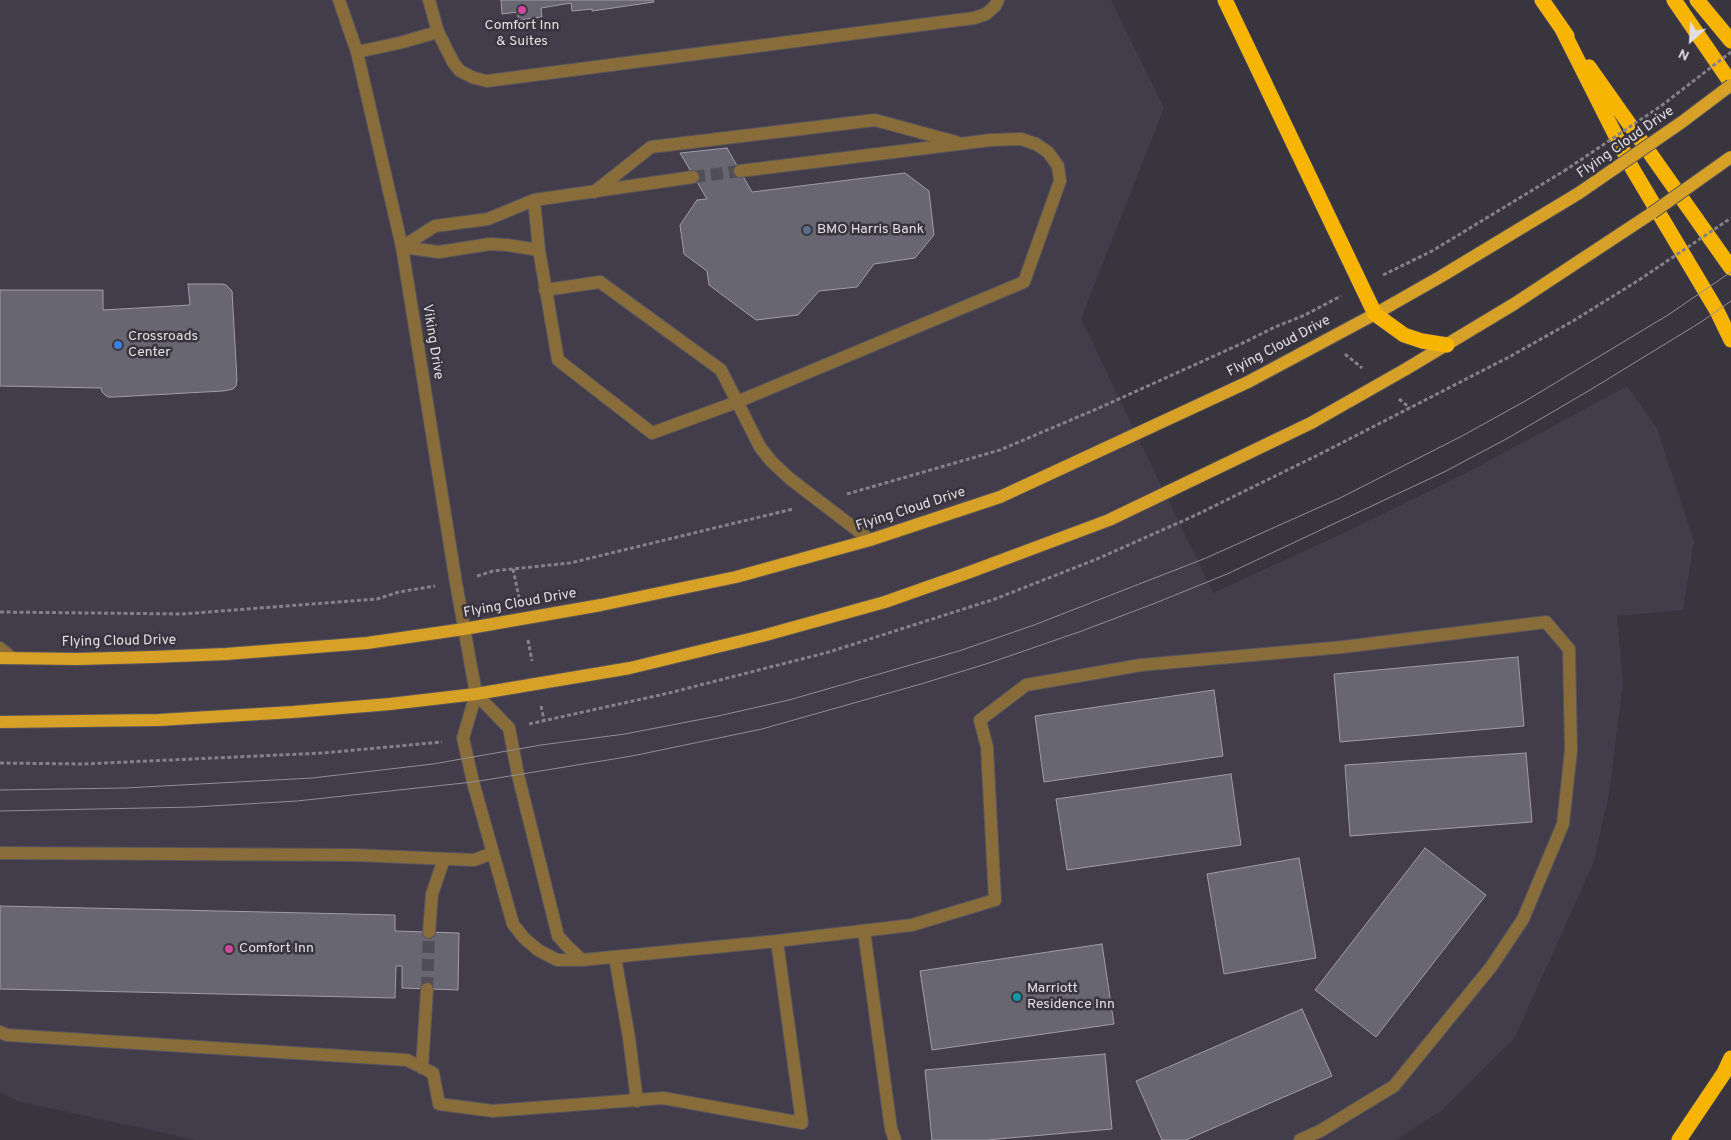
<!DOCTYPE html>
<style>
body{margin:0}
#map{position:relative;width:1731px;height:1140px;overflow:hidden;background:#39353e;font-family:Overpass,sans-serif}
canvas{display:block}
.north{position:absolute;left:1666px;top:15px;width:50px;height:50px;-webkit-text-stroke:4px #39353e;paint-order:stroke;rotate:206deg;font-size:14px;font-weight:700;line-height:20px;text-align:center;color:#e1dfe5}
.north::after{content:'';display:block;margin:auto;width:18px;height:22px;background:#e1dfe5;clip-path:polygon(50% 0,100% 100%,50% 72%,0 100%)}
</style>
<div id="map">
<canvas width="1731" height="1140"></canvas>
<div class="north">N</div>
</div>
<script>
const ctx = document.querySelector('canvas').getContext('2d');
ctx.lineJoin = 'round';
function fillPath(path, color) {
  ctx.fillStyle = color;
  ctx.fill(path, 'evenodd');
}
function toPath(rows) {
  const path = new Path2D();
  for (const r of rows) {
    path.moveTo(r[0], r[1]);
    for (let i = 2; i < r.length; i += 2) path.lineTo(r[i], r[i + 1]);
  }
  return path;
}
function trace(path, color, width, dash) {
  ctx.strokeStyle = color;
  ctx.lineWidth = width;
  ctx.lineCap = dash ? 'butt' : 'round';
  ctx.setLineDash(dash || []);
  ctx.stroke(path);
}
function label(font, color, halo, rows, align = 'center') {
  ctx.font = font + ' Overpass,sans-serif';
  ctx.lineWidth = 5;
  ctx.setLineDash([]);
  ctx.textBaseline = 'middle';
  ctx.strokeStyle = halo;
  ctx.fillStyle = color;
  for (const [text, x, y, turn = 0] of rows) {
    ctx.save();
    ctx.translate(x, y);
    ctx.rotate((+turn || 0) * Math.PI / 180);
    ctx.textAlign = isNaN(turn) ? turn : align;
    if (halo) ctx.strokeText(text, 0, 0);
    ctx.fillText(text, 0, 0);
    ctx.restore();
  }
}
fillPath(toPath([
 [0,0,1111,0,1164,108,1081,319,1213,593,1352,529,1472,470,1627,386,1657,428,1694,541,1683,610,1617,616,1623,683,1609,794,1593,864,1514,1039,1442,1110,1396,1140,196,1140,17,1101,0,1092]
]), '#433c4b');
const building = toPath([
 [501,0,653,0,654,2,592,11,592,9,572,11,571,3,541,8,542,17,518,20,518,12,502,14,501,0],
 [727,148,752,192,905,173,929,191,934,235,915,258,874,264,857,287,819,291,798,315,756,320,709,285,707,271,684,254,680,225,697,200,707,199,680,153,727,148],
 [188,284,223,284,226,285,232,291,237,380,236,386,233,389,223,391,114,397,108,397,105,395,102,392,101,388,0,386,0,290,103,290,103,310,190,305,188,284],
 [1518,657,1524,726,1340,742,1334,674,1518,657],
 [1214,690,1223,756,1044,782,1035,716,1214,690],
 [1526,753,1532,822,1350,836,1345,765,1526,753],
 [1231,774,1241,845,1067,870,1056,799,1231,774],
 [1425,848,1486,895,1376,1037,1315,990,1425,848],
 [1299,858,1316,958,1224,974,1207,874,1299,858],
 [0,906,395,915,395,931,459,933,458,990,402,988,402,966,396,966,395,998,0,989,0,906],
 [1102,944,1114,1024,932,1050,920,971,1102,944],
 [1302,1009,1332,1076,1186,1140,1162,1140,1136,1081,1302,1009],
 [1105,1054,1112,1129,986,1140,932,1140,925,1070,1105,1054]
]);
fillPath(building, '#676671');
trace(building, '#9f9da9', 1);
trace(toPath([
 [693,177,740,171],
 [427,989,429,932]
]), '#524e57', 12, [12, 6]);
const minor = toPath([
 [339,0,357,52,402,247,456,583,476,694,463,738,473,782,513,924,524,938,538,950,557,960,582,960,777,941,912,925,995,900,987,747,980,720,1026,685,1141,665,1343,647,1546,622,1569,649,1571,750,1563,824,1523,919,1491,967,1394,1086,1320,1131,1300,1140],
 [429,0,438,32],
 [357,52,399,43,438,32,453,62,460,71,474,78,487,81,974,18,986,14,995,6,998,0],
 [594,192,651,147,875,120,956,142],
 [534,200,539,250,558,360,652,433,737,402,1024,282,1060,181,1058,166,1048,152,1036,144,1021,139,991,140,740,171],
 [402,247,435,226,488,219,534,200,693,177],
 [402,247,439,252,490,244,507,245,539,250],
 [545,290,600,282,721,370,760,447,771,461,789,478,870,540],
 [0,648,12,658],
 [476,694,509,728,518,775,558,936,566,945,582,960],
 [0,853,354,855,474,860,493,853],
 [864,931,891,1129,895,1140],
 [429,932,432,894,444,859],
 [615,957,629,1038,637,1101],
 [0,1032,7,1035,407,1060,433,1073,439,1104,493,1111,663,1098,802,1123,777,941],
 [422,1068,427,989]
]);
const major = toPath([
 [0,658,77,659,152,657,226,654,367,643,464,629,601,605,736,577,870,540,1000,497,1248,382,1375,314,1440,277,1579,193],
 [0,722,159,720,293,712,390,704,476,694,630,668,762,636,885,602,970,572,1109,520,1311,423,1406,369,1514,304,1652,213]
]);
const highway = toPath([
 [1225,0,1375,314,1404,335,1422,341,1447,345],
 [1542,0,1567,36],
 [1674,0,1731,83],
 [1697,0,1731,41],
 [1562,29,1632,168,1717,311,1731,340],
 [1589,67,1731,268],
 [1679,1140,1724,1073,1731,1058]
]);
trace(minor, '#57545c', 14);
trace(major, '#57545c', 14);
trace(highway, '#57545c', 16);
trace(toPath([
 [1383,275,1432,251,1564,171],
 [1345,354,1362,368],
 [1399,399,1410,408],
 [847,494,1000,450,1099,408,1245,342,1275,327,1305,315,1341,296],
 [513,569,519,597],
 [477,576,493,571,570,563,793,509],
 [0,612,182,614,377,599,399,592,435,586],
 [528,640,532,661],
 [541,706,544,720],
 [529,724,669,693,829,652,995,599,1097,559,1196,515,1322,453,1509,357,1573,321,1639,280],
 [0,763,83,764,323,753,442,742]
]), '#848189', 3, [4, 2.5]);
trace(minor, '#886d3b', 12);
trace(major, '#d7a026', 12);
trace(highway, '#f7b400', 15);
trace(toPath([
 [0,790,125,788,312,778,433,764,541,745,625,734,718,716,789,700,959,651,1034,625,1206,558,1340,498,1462,436,1527,400,1668,315,1731,272],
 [0,811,194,807,297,801,473,782,632,756,762,729,921,684,989,663,1079,632,1153,604,1227,574,1444,472,1508,438,1590,390,1701,322,1731,301]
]), '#918e96', 1);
const majorBridge = toPath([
 [1579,193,1682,122,1731,85],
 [1652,213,1731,157]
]);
trace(majorBridge, '#57545c', 14, []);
trace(toPath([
 [1564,171,1661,106,1731,52],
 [1639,280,1731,218]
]), '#848189', 3, [4, 2.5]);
trace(majorBridge, '#d7a026', 12);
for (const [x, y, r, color] of [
 [522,10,5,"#d1479c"],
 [807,230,5,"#5c6f8a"],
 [118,345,5,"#3f7fe0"],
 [229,949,5,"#d1479c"],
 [1017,997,5,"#0f9aa8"]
]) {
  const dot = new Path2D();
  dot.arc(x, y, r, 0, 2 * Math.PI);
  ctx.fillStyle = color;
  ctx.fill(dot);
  trace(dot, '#39353e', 2);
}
label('14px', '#e1dfe5', '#39353e', [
 ["Comfort Inn",522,26,"center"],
 ["& Suites",522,42,"center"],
 ["BMO Harris Bank",817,230],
 ["Crossroads",128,337],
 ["Center",128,353],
 ["Comfort Inn",239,949],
 ["Marriott",1027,989],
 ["Residence Inn",1027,1005]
], 'left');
label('14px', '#e1dfe5', '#39353e', [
 ["Flying Cloud Drive",1626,143,-35],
 ["Viking Drive",432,342,81],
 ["Flying Cloud Drive",1279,347,-28],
 ["Flying Cloud Drive",911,510,-18],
 ["Flying Cloud Drive",520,604,-10],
 ["Flying Cloud Drive",119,642,-1]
]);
</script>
